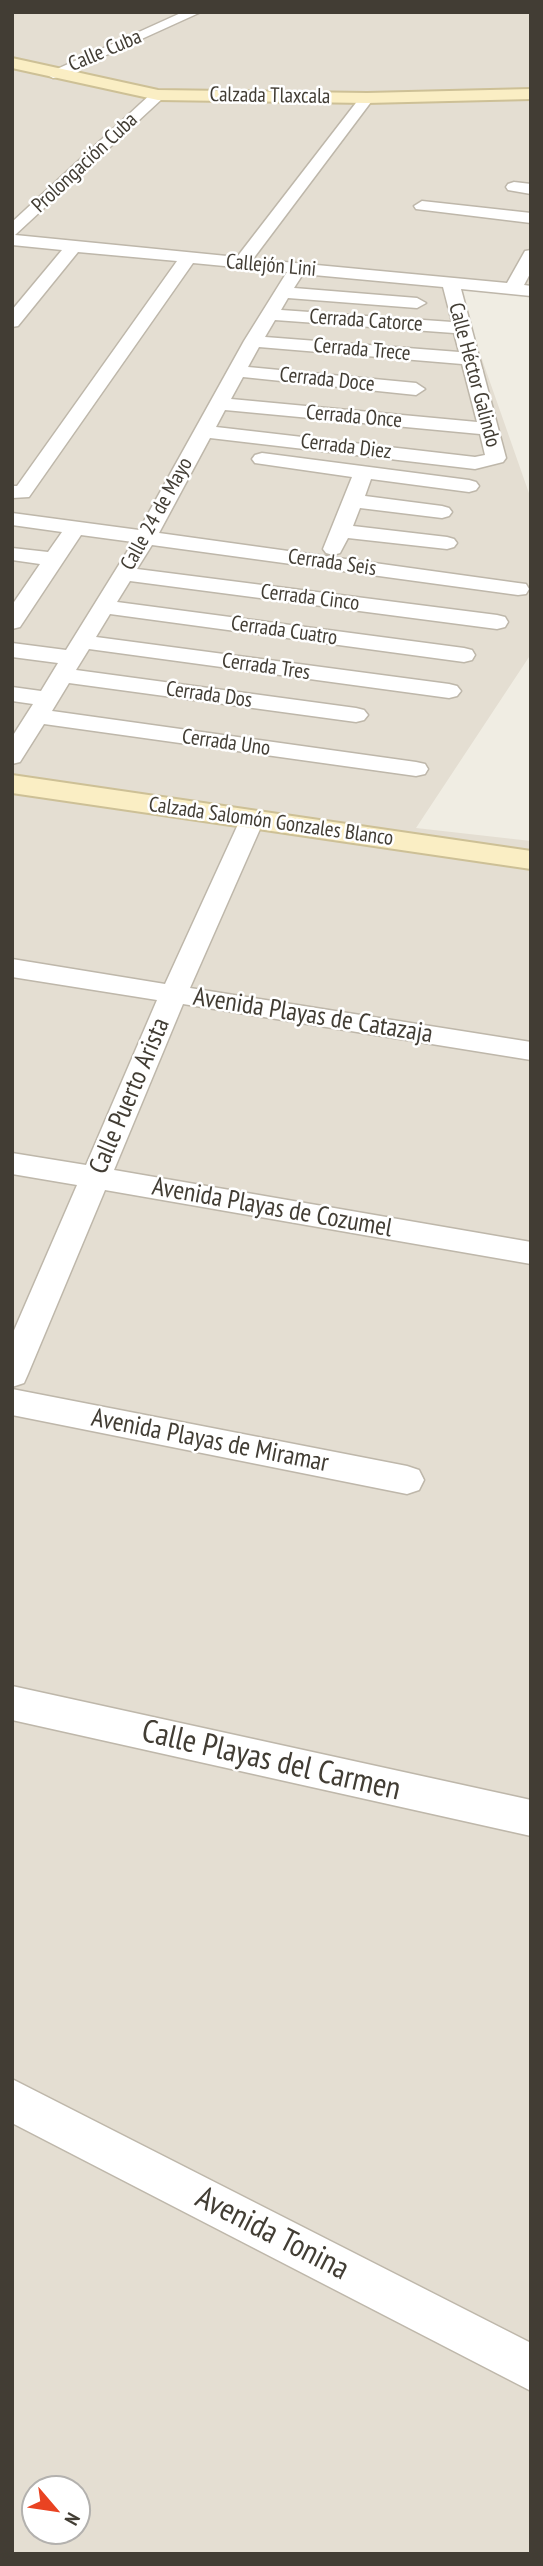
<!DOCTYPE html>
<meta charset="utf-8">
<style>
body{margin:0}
#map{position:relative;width:543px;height:2566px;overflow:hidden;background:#f0ede3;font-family:"PT Sans Narrow",sans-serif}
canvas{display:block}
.frame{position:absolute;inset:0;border:14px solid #423d34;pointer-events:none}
.north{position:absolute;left:21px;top:2475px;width:70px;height:70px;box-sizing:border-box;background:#fff;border:2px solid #b3b1ae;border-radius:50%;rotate:119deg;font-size:19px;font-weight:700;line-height:28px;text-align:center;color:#423d34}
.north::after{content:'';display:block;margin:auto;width:24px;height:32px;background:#e94322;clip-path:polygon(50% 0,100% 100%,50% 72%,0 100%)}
</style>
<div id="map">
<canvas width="543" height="2566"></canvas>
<div class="frame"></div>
<div class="north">N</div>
</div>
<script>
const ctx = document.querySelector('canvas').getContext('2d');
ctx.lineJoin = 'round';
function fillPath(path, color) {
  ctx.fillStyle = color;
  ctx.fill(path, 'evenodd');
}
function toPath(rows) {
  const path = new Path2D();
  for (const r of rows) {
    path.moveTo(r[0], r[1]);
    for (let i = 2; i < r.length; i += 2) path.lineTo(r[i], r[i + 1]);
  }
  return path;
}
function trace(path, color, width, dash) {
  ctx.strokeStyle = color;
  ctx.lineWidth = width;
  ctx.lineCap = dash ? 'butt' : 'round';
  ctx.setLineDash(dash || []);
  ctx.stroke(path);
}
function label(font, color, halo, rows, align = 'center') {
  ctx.font = font + ' "PT Sans Narrow",sans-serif';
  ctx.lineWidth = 5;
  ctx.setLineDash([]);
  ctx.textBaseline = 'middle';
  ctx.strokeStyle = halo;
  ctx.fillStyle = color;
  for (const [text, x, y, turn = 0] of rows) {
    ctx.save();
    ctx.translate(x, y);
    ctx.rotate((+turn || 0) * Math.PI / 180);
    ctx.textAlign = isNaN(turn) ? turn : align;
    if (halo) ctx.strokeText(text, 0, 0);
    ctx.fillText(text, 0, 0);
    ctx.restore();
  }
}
fillPath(toPath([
 [12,12,531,12,531,294,457,288,531,499,531,654,416,828,531,841,531,2554,12,2554],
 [35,2489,77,2489,77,2531,35,2531]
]), '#e4ded2');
const street = toPath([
 [183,12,201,12,58,77,53,78,46,74,183,12],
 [158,91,163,92,165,95,163,98,15,235,237,257,362,95,367,94,374,98,253,259,507,283,525,251,531,250,531,272,524,285,531,286,531,296,461,289,506,458,503,462,475,469,210,438,159,533,518,583,526,584,529,589,526,594,518,595,152,545,137,569,497,615,505,617,508,622,505,627,497,629,130,581,117,602,464,648,472,650,475,655,472,660,464,662,110,614,96,637,449,684,457,686,461,691,457,696,449,698,89,649,76,670,356,708,364,710,368,715,364,720,356,722,69,683,52,711,416,762,425,764,428,769,425,774,416,776,44,724,20,762,12,764,12,737,33,704,12,701,12,687,41,691,58,663,12,657,12,643,66,650,133,542,81,535,20,627,12,629,12,605,40,564,12,560,12,548,48,552,62,532,12,525,12,513,139,530,244,341,287,272,193,263,29,497,12,498,12,486,17,486,177,261,78,252,18,326,12,327,12,310,62,250,12,245,12,222,153,92,158,91],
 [303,274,443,287,452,322,281,310,288,298,417,308,426,303,417,298,294,288,303,274],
 [275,320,454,333,459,352,265,337,275,320],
 [259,347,462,364,477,422,231,399,243,377,416,395,425,389,416,383,248,367,259,347],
 [225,410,480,434,485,455,475,457,216,427,225,410],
 [514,182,531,184,531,194,508,190,506,187,508,184,514,182],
 [422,201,531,213,531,223,416,209,414,206,422,201],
 [262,453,469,480,476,482,479,486,476,490,469,492,371,479,365,496,442,506,449,508,452,512,449,516,442,518,360,508,353,526,447,537,454,539,457,543,454,547,447,549,348,538,340,553,333,555,326,553,323,549,352,477,255,463,252,459,255,455,262,453],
 [252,813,261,815,264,820,190,988,531,1042,531,1060,183,1004,114,1170,531,1242,531,1264,105,1190,28,1374,24,1383,12,1387,12,1335,77,1185,12,1174,12,1153,86,1165,157,1000,12,977,12,959,165,984,240,820,243,815,252,813],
 [12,1389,407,1466,419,1470,424,1480,419,1490,407,1494,12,1415,12,1389],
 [12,1686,531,1800,531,1836,12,1720,12,1686],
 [12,2079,531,2343,531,2391,12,2123,12,2079]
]);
const secondary = toPath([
 [12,58,158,90,367,93,531,89,531,99,367,103,158,100,12,68,12,58],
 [12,775,531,851,531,869,12,793,12,775]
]);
trace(street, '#beb7aa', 3);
trace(secondary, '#cdc096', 4);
fillPath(street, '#fff');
fillPath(secondary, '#faeec4');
label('21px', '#423d34', '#fff', [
 ["Calle Cuba",105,51,-23],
 ["Calzada Tlaxcala",270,96,1],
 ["Prolongación Cuba",85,163,-43],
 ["Callejón Lini",271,266,5],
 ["Cerrada Catorce",366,321,4],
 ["Cerrada Trece",362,350,5],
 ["Calle Héctor Galindo",474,375,75],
 ["Cerrada Doce",327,380,6],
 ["Cerrada Once",354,417,5],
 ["Cerrada Diez",346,447,7],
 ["Calle 24 de Mayo",157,514,-61],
 ["Cerrada Seis",332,563,8],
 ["Cerrada Cinco",310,598,7],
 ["Cerrada Cuatro",284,631,8],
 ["Cerrada Tres",266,667,8],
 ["Cerrada Dos",209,695,8],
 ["Cerrada Uno",226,743,8],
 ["Calzada Salomón Gonzales Blanco",271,822,8]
]);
label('26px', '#423d34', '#fff', [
 ["Avenida Playas de Catazaja",313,1016,9],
 ["Calle Puerto Arista",130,1096,-67],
 ["Avenida Playas de Cozumel",272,1208,10],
 ["Avenida Playas de Miramar",210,1441,11]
]);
label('32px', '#423d34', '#fff', [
 ["Calle Playas del Carmen",271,1761,13],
 ["Avenida Tonina",272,2234,27]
]);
</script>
